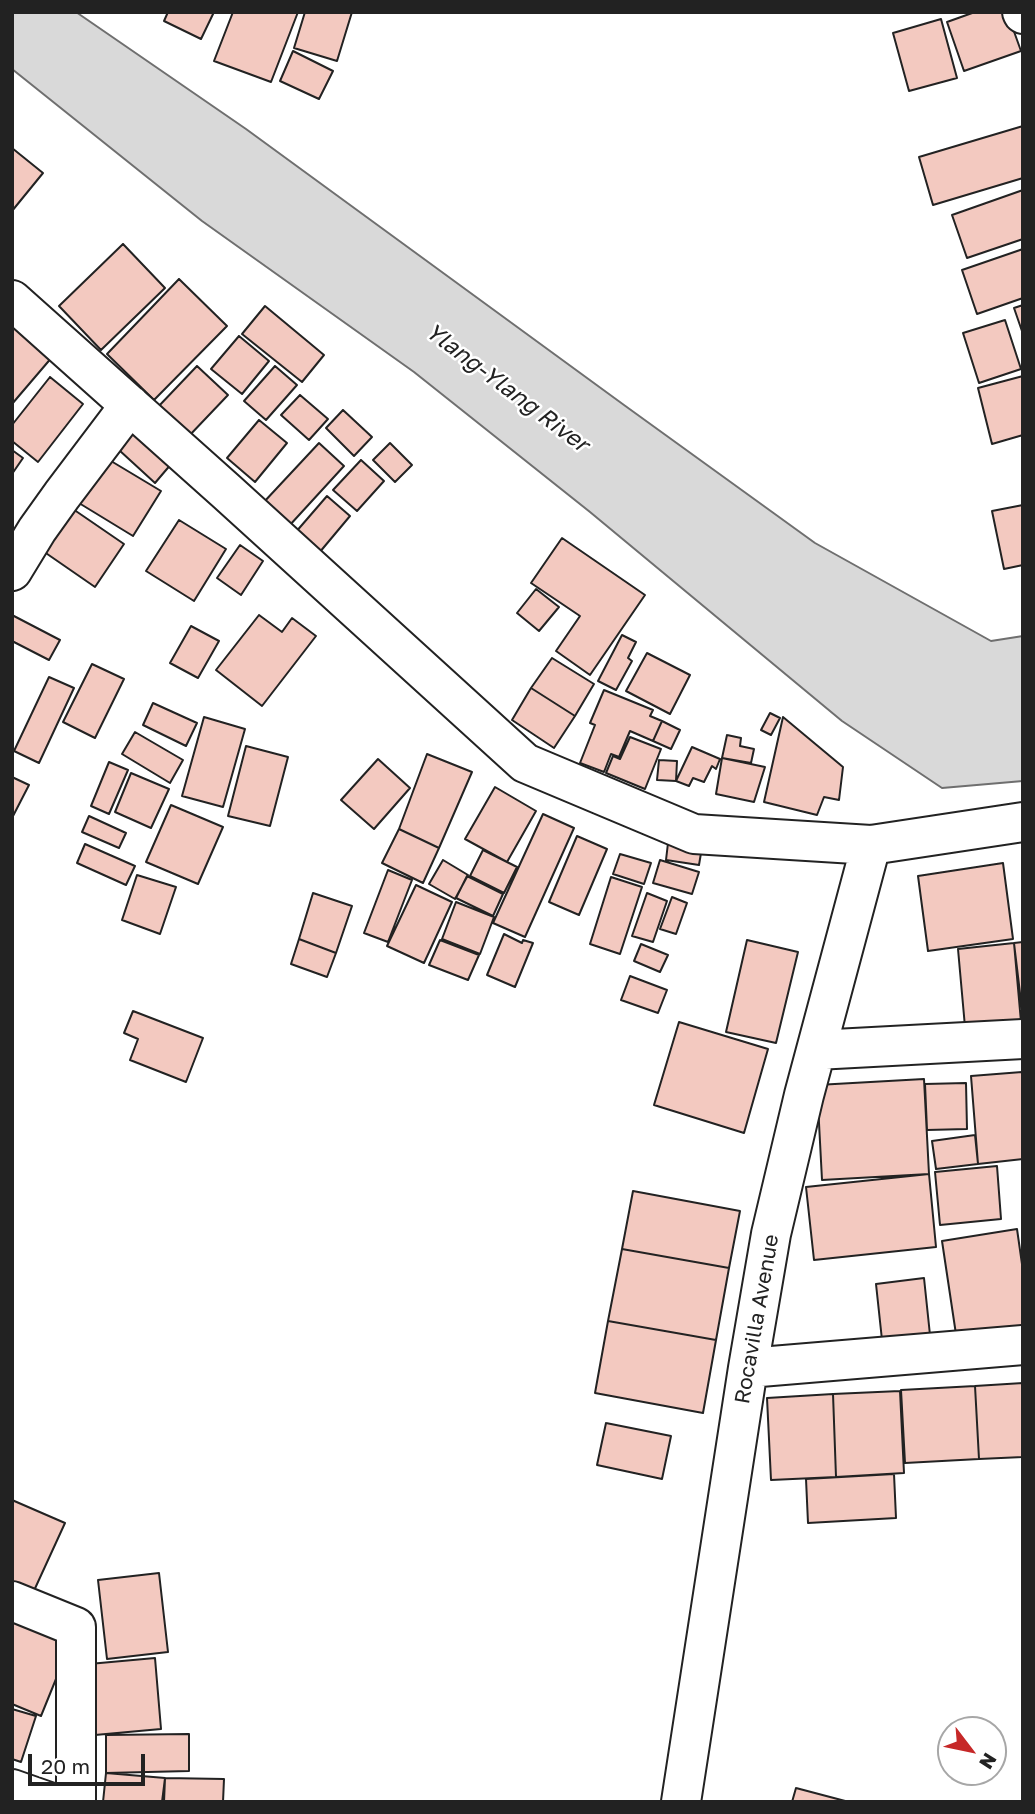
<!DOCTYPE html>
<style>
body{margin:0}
#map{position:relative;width:1035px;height:1814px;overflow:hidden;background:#fff;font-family:"Golos Text",sans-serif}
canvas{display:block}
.frame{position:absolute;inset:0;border:14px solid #222;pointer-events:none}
.north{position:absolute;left:937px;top:1716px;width:70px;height:70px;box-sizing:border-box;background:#fff;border:2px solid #a7a7a7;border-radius:50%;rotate:122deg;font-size:19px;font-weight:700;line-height:28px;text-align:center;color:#222}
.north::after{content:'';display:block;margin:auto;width:24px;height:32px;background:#c62828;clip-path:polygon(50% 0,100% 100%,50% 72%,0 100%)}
.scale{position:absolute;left:28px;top:1754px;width:117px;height:32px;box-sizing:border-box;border:4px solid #222;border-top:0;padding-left:9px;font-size:21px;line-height:24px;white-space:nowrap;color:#222;-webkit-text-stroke:5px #fff;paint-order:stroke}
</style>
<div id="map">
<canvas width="1035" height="1814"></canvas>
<div class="frame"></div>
<div class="north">N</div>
<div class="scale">20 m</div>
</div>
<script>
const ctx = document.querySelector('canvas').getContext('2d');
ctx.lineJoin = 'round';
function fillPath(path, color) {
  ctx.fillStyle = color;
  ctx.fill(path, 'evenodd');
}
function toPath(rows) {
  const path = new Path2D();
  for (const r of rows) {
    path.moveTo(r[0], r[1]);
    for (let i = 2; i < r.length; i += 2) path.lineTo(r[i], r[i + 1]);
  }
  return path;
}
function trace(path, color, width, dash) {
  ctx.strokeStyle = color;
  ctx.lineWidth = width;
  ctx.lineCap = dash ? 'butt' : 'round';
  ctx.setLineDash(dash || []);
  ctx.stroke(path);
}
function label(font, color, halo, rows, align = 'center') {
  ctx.font = font + ' "Golos Text",sans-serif';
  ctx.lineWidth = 5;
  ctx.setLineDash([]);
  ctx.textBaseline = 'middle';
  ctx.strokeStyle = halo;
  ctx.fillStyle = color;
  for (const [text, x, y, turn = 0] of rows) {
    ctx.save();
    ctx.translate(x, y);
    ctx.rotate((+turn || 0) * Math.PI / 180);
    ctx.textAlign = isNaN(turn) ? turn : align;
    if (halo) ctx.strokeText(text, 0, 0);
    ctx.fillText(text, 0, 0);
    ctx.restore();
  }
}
const water = toPath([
 [12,12,76,12,246,129,624,405,815,543,991,641,1023,636,1023,781,942,788,842,721,590,512,414,372,202,221,12,69,12,12]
]);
fillPath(water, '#d9d9d9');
trace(water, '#6f6f6f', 2);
const building = toPath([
 [168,12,214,12,201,39,164,21,168,12],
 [233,12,298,12,271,82,214,61,233,12],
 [305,12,352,12,337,61,294,48,305,12],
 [975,12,1007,12,1021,51,964,71,947,22,975,12],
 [941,19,957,78,909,91,893,33,941,19],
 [293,51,333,71,319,99,280,81,293,51],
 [1023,126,1023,178,933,205,919,157,1023,126],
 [12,148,43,173,12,211,12,148],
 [1023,190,1023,239,967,258,952,215,1023,190],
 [123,244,165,288,101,350,59,306,123,244],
 [1023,249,1023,298,977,314,962,270,1023,249],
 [179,279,227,326,154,400,107,354,179,279],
 [1023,305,1023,334,1014,308,1023,305],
 [265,306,324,355,302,382,242,334,265,306],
 [1005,320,1021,369,979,383,963,333,1005,320],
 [12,322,53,356,12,404,12,322],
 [239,336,269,361,242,394,211,369,239,336],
 [197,366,228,395,188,437,157,408,197,366],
 [275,366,297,385,266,420,244,401,275,366],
 [1023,376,1023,435,992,444,978,388,1023,376],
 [50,377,83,404,38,462,12,441,12,425,50,377],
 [300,395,328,419,309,440,281,415,300,395],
 [343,410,372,437,354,456,326,428,343,410],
 [124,420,172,463,155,483,107,439,124,420],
 [259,420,287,443,255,482,227,458,259,420],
 [319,443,344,466,289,526,263,503,319,443],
 [390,443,412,465,395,482,373,460,390,443],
 [12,450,23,458,12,474,12,450],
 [101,455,161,491,133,536,74,500,101,455],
 [361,460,384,481,357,511,333,490,361,460],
 [327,496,350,516,319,553,295,533,327,496],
 [1023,505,1023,565,1004,569,992,511,1023,505],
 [70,507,124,544,95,587,40,549,70,507],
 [179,520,226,549,194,601,146,571,179,520],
 [562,538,645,595,590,675,556,651,580,616,531,583,562,538],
 [240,545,263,561,241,595,217,578,240,545],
 [536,589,559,607,539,631,517,613,536,589],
 [12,615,60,640,49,660,12,641,12,615],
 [259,615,282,632,292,618,316,636,262,706,216,670,259,615],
 [191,626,219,641,198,678,170,663,191,626],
 [622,635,636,642,628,658,632,661,616,690,598,681,622,635],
 [647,653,690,675,670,714,626,691,647,653],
 [552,658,594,684,575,716,531,688,552,658],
 [92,664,124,679,95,738,63,722,92,664],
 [49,677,74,688,39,763,14,751,49,677],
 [531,688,575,716,554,748,512,720,531,688],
 [604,690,653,710,650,716,662,721,653,741,630,731,619,757,611,754,604,772,580,763,595,725,590,723,604,690],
 [153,703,197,723,186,746,143,725,153,703],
 [770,713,780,718,771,735,761,730,770,713],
 [204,717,245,729,223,807,182,796,204,717],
 [783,717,843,767,839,800,824,797,817,815,764,802,783,717],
 [662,721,680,730,671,749,653,741,662,721],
 [135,732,183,760,170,783,122,754,135,732],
 [727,735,741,738,740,746,754,749,751,763,722,758,727,735],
 [630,737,661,749,645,789,606,773,613,756,620,759,630,737],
 [246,746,288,757,270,826,228,816,246,746],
 [692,747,720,759,716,769,712,766,704,782,693,778,689,786,676,781,692,747],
 [427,754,472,772,439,848,399,829,427,754],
 [722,758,765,767,754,802,716,794,722,758],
 [378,759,410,788,374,829,341,800,378,759],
 [659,760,677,761,676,781,657,780,659,760],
 [109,762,128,770,109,814,91,806,109,762],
 [131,773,169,789,151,828,115,812,131,773],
 [12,777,29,785,12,818,12,777],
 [495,787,536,811,507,862,465,839,495,787],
 [171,805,223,827,198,884,146,862,171,805],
 [543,814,574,828,525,937,493,923,543,814],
 [89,816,126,833,119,848,82,832,89,816],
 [399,829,439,848,423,883,382,863,399,829],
 [577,836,607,849,579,915,549,902,577,836],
 [668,843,702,847,699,865,666,860,668,843],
 [85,844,135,866,126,885,77,863,85,844],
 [483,850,517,867,504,893,470,876,483,850],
 [620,854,651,863,644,884,613,874,620,854],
 [443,860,468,875,455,899,429,884,443,860],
 [660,860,699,872,692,894,653,883,660,860],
 [1003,863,1013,939,928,951,918,876,1003,863],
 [388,870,412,880,388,942,364,933,388,870],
 [137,875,176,887,160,934,122,920,137,875],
 [467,876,503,894,493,916,456,898,467,876],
 [611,877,642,887,620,954,590,944,611,877],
 [416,885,452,902,424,963,387,946,416,885],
 [313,893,352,906,336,953,299,939,313,893],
 [647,893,667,901,653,942,632,936,647,893],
 [672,897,687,903,676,934,660,929,672,897],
 [456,902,494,917,480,954,442,939,456,902],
 [504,934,522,943,523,940,533,943,515,987,487,975,504,934],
 [299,939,336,953,327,977,291,964,299,939],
 [440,940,479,955,468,980,429,965,440,940],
 [747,940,798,952,776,1043,726,1032,747,940],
 [1023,942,1023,1018,1014,943,1023,942],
 [1014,943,1021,1022,965,1027,958,949,1014,943],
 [641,944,668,955,660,972,634,961,641,944],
 [630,976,667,990,658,1013,621,1000,630,976],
 [133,1011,203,1038,186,1082,130,1060,138,1039,124,1033,133,1011],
 [679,1022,768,1049,744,1133,654,1105,679,1022],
 [1022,1072,1023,1159,978,1164,971,1076,1022,1072],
 [924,1079,929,1174,822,1180,817,1085,924,1079],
 [966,1083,967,1129,927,1130,925,1084,966,1083],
 [975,1135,978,1164,936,1169,932,1141,975,1135],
 [997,1166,1001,1219,940,1225,935,1172,997,1166],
 [929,1174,936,1247,814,1260,806,1187,929,1174],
 [633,1191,740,1211,729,1268,622,1249,633,1191],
 [1017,1229,1023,1271,1023,1331,957,1341,942,1241,1017,1229],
 [622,1249,729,1268,716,1340,608,1321,622,1249],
 [924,1278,930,1335,882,1340,876,1284,924,1278],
 [608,1321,716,1340,703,1413,595,1393,608,1321],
 [1023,1383,1023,1457,979,1459,975,1386,1023,1383],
 [975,1386,979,1459,905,1463,901,1390,975,1386],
 [900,1391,904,1473,836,1477,833,1394,900,1391],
 [833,1394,836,1477,771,1480,767,1398,833,1394],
 [606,1423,671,1436,662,1479,597,1465,606,1423],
 [894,1474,896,1518,808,1523,806,1479,894,1474],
 [12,1500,65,1523,32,1595,12,1586,12,1500],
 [159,1573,168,1652,107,1659,98,1580,159,1573],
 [12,1613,73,1637,41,1716,12,1704,12,1613],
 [155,1658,161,1729,95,1735,89,1664,155,1658],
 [12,1709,36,1716,21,1762,12,1759,12,1709],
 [189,1734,189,1771,106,1773,106,1735,189,1734],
 [106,1773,165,1778,162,1802,103,1802,106,1773],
 [165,1778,224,1779,223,1802,164,1802,165,1778],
 [796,1788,849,1802,792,1802,796,1788]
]);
fillPath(building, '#f3c9c0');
trace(building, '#222', 2);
const minor = toPath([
 [1022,12,1023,14],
 [12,300,227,492,525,763,694,834,871,845,1023,822],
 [12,571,37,530,62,495,130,405],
 [816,1050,1023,1039],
 [748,1368,1023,1345],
 [12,1601,76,1627,76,1802],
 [12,1789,49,1802],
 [681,1802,748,1368,771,1234,804,1095,871,845]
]);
trace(minor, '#222', 42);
trace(minor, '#fff', 38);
label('21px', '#222', '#fff', [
 ["Rocavilla Avenue",757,1319,-80]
]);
label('italic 23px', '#222', '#fff', [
 ["Ylang-Ylang River",507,388,37]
]);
</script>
